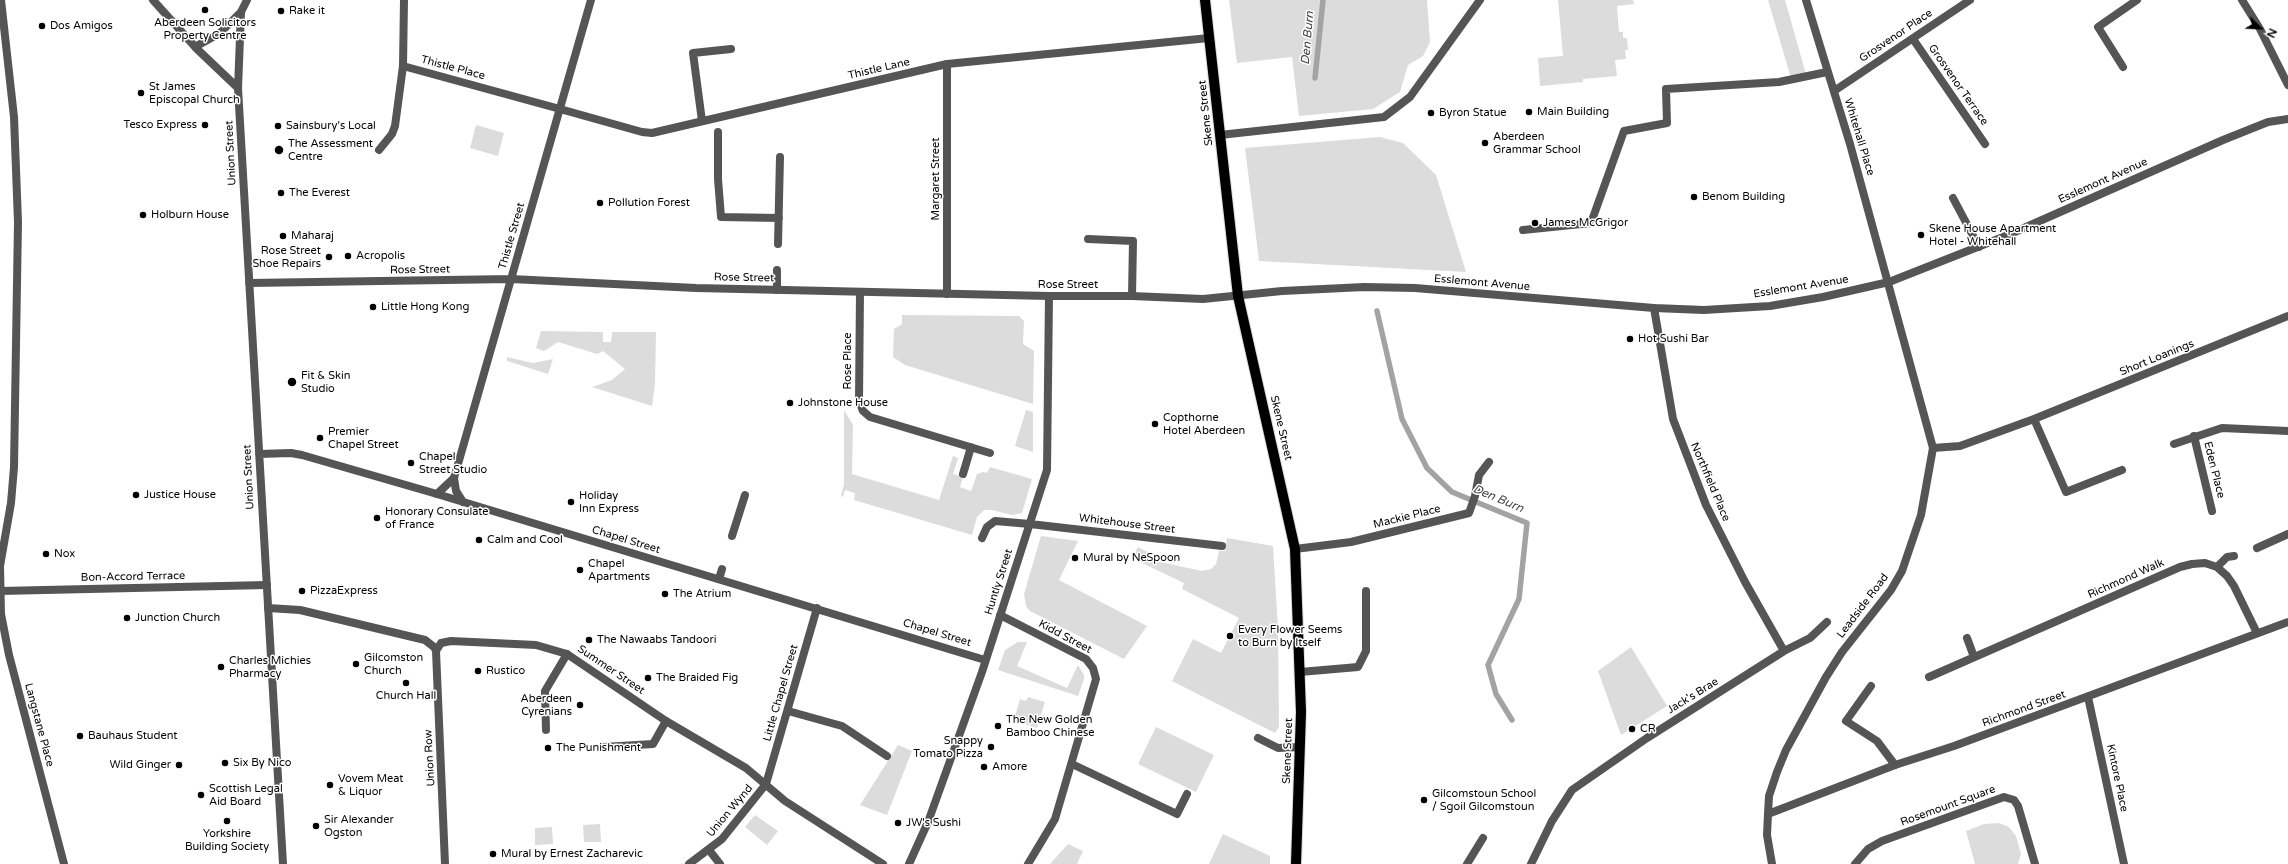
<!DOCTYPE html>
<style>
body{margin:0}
#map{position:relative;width:2288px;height:864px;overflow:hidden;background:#fff;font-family:"Varela Round",sans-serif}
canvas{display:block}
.north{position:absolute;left:2240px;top:8px;width:40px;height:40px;-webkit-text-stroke:3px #fff;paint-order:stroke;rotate:114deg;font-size:11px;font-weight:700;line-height:16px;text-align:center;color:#000}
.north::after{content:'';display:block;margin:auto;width:14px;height:18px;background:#000;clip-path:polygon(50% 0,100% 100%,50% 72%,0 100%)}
</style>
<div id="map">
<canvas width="2288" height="864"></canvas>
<div class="north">N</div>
</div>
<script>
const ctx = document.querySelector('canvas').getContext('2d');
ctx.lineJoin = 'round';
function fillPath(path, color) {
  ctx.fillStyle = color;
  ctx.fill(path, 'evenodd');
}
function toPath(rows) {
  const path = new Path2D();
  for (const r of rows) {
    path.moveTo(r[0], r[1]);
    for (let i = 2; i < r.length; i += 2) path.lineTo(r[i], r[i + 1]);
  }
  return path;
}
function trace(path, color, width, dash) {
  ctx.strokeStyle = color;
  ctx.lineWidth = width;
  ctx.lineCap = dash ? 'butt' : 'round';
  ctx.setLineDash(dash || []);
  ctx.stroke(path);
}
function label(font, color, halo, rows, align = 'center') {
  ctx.font = font + ' "Varela Round",sans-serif';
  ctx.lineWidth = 3;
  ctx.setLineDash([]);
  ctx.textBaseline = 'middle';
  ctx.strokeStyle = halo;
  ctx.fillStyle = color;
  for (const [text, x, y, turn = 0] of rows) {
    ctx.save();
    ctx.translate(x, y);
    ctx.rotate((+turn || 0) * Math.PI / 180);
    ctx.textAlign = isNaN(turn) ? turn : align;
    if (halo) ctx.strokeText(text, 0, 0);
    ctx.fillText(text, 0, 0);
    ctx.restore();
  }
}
fillPath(toPath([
 [1229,0,1427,0,1430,42,1423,56,1408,65,1400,92,1373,109,1299,116,1292,57,1237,63],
 [1558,0,1633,0,1634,4,1617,6,1619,32,1623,32,1623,38,1627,38,1628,50,1625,50,1626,59,1615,60,1617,76,1583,79,1583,82,1540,86,1538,58,1563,56],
 [1768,0,1785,0,1806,74,1791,78],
 [476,125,504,133,498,156,470,148],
 [1380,137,1403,143,1436,175,1466,272,1259,261,1245,148],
 [902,315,1019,316,1024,321,1023,344,1034,351,1033,404,905,365,893,357,894,329,902,324],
 [541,331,603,332,603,342,611,342,612,332,656,332,655,383,652,406,592,387,612,380,625,369,603,351,597,354,558,342,544,351,536,348],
 [507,357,533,363,553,359,548,374,507,361],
 [844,410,853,425,852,474,939,500,953,456,958,458,953,474,963,477,960,487,968,490,971,491,977,474,983,472,987,473,990,467,1032,479,1022,513,1012,515,992,510,984,510,977,517,972,535,854,500,855,493,845,490,843,497,841,496,844,484],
 [1026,410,1033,412,1033,452,1015,446],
 [1041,536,1078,541,1059,580,1147,626,1124,659,1030,611,1026,606,1024,594],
 [1227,538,1273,546,1278,628,1279,727,1275,733,1172,681,1193,639,1221,653,1239,618,1182,589,1184,583,1132,558,1138,547,1149,553,1151,560,1202,571,1211,569,1216,564,1219,551,1225,551],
 [1018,642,1027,642,1017,666,1067,688,1078,665,1084,675,1084,679,1078,696,998,670,1005,650],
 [1631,647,1667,706,1621,735,1598,671],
 [1028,697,1045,702,1037,728,1014,720,1020,699,1026,701],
 [1156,727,1214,755,1196,792,1138,764],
 [898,745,912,751,887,815,860,805],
 [755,815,778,831,767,845,745,827],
 [1999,823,2009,827,2016,836,2021,854,2018,864,1975,864,1966,831,1984,824],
 [600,824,601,842,584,842,583,825],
 [552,827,553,844,535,845,535,828],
 [1223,834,1270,856,1270,864,1209,864],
 [1068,844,1083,851,1077,864,1050,864]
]), '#dcdcdc');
trace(toPath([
 [1315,78,1323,0],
 [1377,311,1402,419,1427,468,1452,492,1527,523,1519,599,1488,665,1496,694,1512,720]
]), '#a3a3a3', 5.5);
const primary = toPath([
 [1205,0,1238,296,1295,549,1301,712,1296,864]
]);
trace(primary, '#dbdbdb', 12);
trace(toPath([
 [2123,67,2098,27,2137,0],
 [560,109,642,132,652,133,947,64,1209,38],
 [702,121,693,53,731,49],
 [718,132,718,179,721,217,779,218],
 [1220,135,1384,117,1410,97,1480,0],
 [379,150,392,134,395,126,403,66],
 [1953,198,1979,247],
 [1523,230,1591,223,1624,131,1667,123,1666,89,1779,82,1827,72],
 [1088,239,1133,241,1132,296],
 [778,244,780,157],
 [777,290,777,270],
 [860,292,859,401,863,411,870,417,990,453],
 [2034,419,2066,492,2122,470],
 [2194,436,2212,511],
 [1933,448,1960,446,2034,419,2288,316],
 [963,474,971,447],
 [732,536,745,495],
 [982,538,987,527,995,521,1030,524],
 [2257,548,2288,534],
 [1295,549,1351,542,1469,513,1475,496,1479,475,1489,462],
 [2217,567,2227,557,2234,556],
 [719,579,722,569],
 [1300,672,1358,667,1366,651,1366,591],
 [1871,686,1846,721,1877,741,1895,765],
 [788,711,842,726,887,756],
 [546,730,545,691,567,654],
 [1258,738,1278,748,1300,747],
 [603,747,653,744,666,721],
 [1072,764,1177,814,1187,794],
 [709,850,720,864],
 [1467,864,1483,838]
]), '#555', 8);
trace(toPath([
 [1,0,14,117,18,222,14,467,11,503,0,566,1,614,9,655,64,864],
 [404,0,403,66,560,109],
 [2242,0,2260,29,2288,85],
 [1913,39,1985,144],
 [1834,91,1970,0],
 [947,294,947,64],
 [1654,308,1673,419,1706,505,1745,582,1784,651],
 [2174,444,2222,428,2288,431],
 [454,478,456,491,463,502],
 [437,494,985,660],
 [1030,524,1222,546],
 [0,591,267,585],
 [268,608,300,610,425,640,434,647,436,651,445,864],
 [1000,615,1086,659,1093,668,1096,679,1055,819,1028,864],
 [1967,638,1974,657],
 [436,651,441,643,451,641,536,645,567,654,666,721,746,768,785,801,883,864],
 [1929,677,2180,567,2192,564,2205,563,2217,567,2227,576,2234,586,2257,633],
 [2088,697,2124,864],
 [1768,814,1895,765,1954,746,2288,622],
 [689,864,722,839,766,784,817,608],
 [909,864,928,822,982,672,1047,470,1049,296],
 [1531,864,1552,821,1572,790,1647,738,1784,651,1810,638,1827,622],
 [1772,864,1767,835,1768,814,1769,796,1777,772,1786,750,1826,677,1842,652,1891,590,1902,571,1921,515,1933,448,1850,144,1806,0],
 [1855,864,1868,849,1882,841,2004,797,2014,800,2018,806,2035,864]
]), '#555', 8);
trace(toPath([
 [153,0,197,49,238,88],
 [247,0,241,12,238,88,283,864],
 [195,47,220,33,241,12],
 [249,283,511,279,696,288,1049,296,1132,296,1203,299,1282,291,1364,287,1415,288,1654,308,1704,310,1770,306,1823,297,1889,282,2008,235,2223,140,2268,122,2288,119],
 [259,454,291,453,302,455,437,494,454,478,591,0]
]), '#555', 8);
trace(primary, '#000', 10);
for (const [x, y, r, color] of [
 [205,10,4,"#000"],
 [281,11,4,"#000"],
 [42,26,4,"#000"],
 [141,93,4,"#000"],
 [1529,112,4,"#000"],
 [1431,113,4,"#000"],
 [205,125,4,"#000"],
 [278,126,4,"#000"],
 [1485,143,4,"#000"],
 [279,150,5,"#000"],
 [281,193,4,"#000"],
 [1694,197,4,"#000"],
 [600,203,4,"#000"],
 [143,215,4,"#000"],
 [1535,223,4,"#000"],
 [1921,235,4,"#000"],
 [283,236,4,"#000"],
 [348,256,4,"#000"],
 [329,257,4,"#000"],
 [373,307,4,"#000"],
 [1630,339,4,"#000"],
 [292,382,5,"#000"],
 [790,403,4,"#000"],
 [1155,424,4,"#000"],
 [320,438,4,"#000"],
 [411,463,4,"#000"],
 [136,495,4,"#000"],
 [571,502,4,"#000"],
 [377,518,4,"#000"],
 [479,540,4,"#000"],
 [46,554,4,"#000"],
 [1075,558,4,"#000"],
 [580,570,4,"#000"],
 [302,591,4,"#000"],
 [665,594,4,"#000"],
 [127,618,4,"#000"],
 [1230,636,4,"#000"],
 [589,640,4,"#000"],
 [356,664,4,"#000"],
 [221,667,4,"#000"],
 [478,671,4,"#000"],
 [648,678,4,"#000"],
 [406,683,4,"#000"],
 [580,705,4,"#000"],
 [998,726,4,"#000"],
 [1632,729,4,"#000"],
 [80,736,4,"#000"],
 [991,747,4,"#000"],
 [548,748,4,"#000"],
 [225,763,4,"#000"],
 [179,765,4,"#000"],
 [984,767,4,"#000"],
 [330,785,4,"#000"],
 [201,795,4,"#000"],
 [1424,800,4,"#000"],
 [227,821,4,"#000"],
 [898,823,4,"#000"],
 [316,826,4,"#000"],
 [493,854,4,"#000"]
]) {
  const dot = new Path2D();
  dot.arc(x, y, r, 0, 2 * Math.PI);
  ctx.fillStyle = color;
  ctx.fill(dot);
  trace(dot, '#fff', 1.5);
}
label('11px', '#000', '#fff', [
 ["Rake it",289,11],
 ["Aberdeen Solicitors",205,23,"center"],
 ["Property Centre",205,36,"center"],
 ["Dos Amigos",50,26],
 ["St James",149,87],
 ["Episcopal Church",149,100],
 ["Main Building",1537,112],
 ["Byron Statue",1439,113],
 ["Tesco Express",197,125,"right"],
 ["Sainsbury's Local",286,126],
 ["Aberdeen",1493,137],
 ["Grammar School",1493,150],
 ["The Assessment",288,144],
 ["Centre",288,157],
 ["The Everest",289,193],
 ["Benom Building",1702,197],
 ["Pollution Forest",608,203],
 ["Holburn House",151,215],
 ["James McGrigor",1543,223],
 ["Skene House Apartment",1929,229],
 ["Hotel - Whitehall",1929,242],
 ["Maharaj",291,236],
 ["Rose Street",321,251,"right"],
 ["Shoe Repairs",321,264,"right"],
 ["Acropolis",356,256],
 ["Little Hong Kong",381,307],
 ["Hot Sushi Bar",1638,339],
 ["Fit & Skin",301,376],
 ["Studio",301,389],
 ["Johnstone House",798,403],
 ["Copthorne",1163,418],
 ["Hotel Aberdeen",1163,431],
 ["Premier",328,432],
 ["Chapel Street",328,445],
 ["Chapel",419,457],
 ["Street Studio",419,470],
 ["Justice House",144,495],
 ["Holiday",579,496],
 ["Inn Express",579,509],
 ["Honorary Consulate",385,512],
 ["of France",385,525],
 ["Calm and Cool",487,540],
 ["Nox",54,554],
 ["Mural by NeSpoon",1083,558],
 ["Chapel",588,564],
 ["Apartments",588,577],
 ["PizzaExpress",310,591],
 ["The Atrium",673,594],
 ["Junction Church",135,618],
 ["Every Flower Seems",1238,630],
 ["to Burn by Itself",1238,643],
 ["The Nawaabs Tandoori",597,640],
 ["Gilcomston",364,658],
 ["Church",364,671],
 ["Charles Michies",229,661],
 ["Pharmacy",229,674],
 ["Rustico",486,671],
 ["The Braided Fig",656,678],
 ["Church Hall",406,696,"center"],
 ["Aberdeen",572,699,"right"],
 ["Cyrenians",572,712,"right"],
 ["The New Golden",1006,720],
 ["Bamboo Chinese",1006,733],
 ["CR",1640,729],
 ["Bauhaus Student",88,736],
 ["Snappy",983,741,"right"],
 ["Tomato Pizza",983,754,"right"],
 ["The Punishment",556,748],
 ["Six By Nico",233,763],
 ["Wild Ginger",171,765,"right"],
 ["Amore",992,767],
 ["Vovem Meat",338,779],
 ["& Liquor",338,792],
 ["Scottish Legal",209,789],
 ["Aid Board",209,802],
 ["Gilcomstoun School",1432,794],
 ["/ Sgoil Gilcomstoun",1432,807],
 ["Sir Alexander",324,820],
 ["Ogston",324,833],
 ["JW's Sushi",906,823],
 ["Yorkshire",227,834,"center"],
 ["Building Society",227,847,"center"],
 ["Mural by Ernest Zacharevic",501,854]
], 'left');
label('11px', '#000', '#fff', [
 ["Grosvenor Place",1896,36,-34],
 ["Thistle Place",453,68,15],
 ["Thistle Lane",879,69,-13],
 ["Grosvenor Terrace",1958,85,55],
 ["Skene Street",1206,113,-96],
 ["Whitehall Place",1859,137,73],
 ["Union Street",231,153,-93],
 ["Margaret Street",936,179,-90],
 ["Esslemont Avenue",2103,181,-24],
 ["Thistle Street",512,236,-74],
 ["Rose Street",420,270,-1],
 ["Rose Street",744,278,1],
 ["Esslemont Avenue",1482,283,5],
 ["Rose Street",1068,285],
 ["Esslemont Avenue",1801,287,-9],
 ["Short Loanings",2157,358,-22],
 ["Rose Place",848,361,-90],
 ["Skene Street",1281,428,77],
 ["Eden Place",2214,470,76],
 ["Union Street",249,477,-93],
 ["Northfield Place",1710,482,67],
 ["Mackie Place",1407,517,-14],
 ["Whitehouse Street",1127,524,7],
 ["Chapel Street",626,540,17],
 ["Bon-Accord Terrace",133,577,-1],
 ["Richmond Walk",2126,579,-24],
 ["Huntly Street",999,582,-72],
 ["Leadside Road",1863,606,-53],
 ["Chapel Street",937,633,17],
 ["Kidd Street",1065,637,28],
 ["Summer Street",611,670,34],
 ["Little Chapel Street",781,693,-74],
 ["Jack's Brae",1693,696,-32],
 ["Richmond Street",2024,709,-20],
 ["Langstane Place",39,725,75],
 ["Skene Street",1288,751,-88],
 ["Union Row",430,758,-93],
 ["Kintore Place",2117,778,78],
 ["Rosemount Square",1948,806,-20],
 ["Union Wynd",730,811,-50]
]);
label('italic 12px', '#444', '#fff', [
 ["Den Burn",1308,38,-85],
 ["Den Burn",1498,499,23]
]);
</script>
